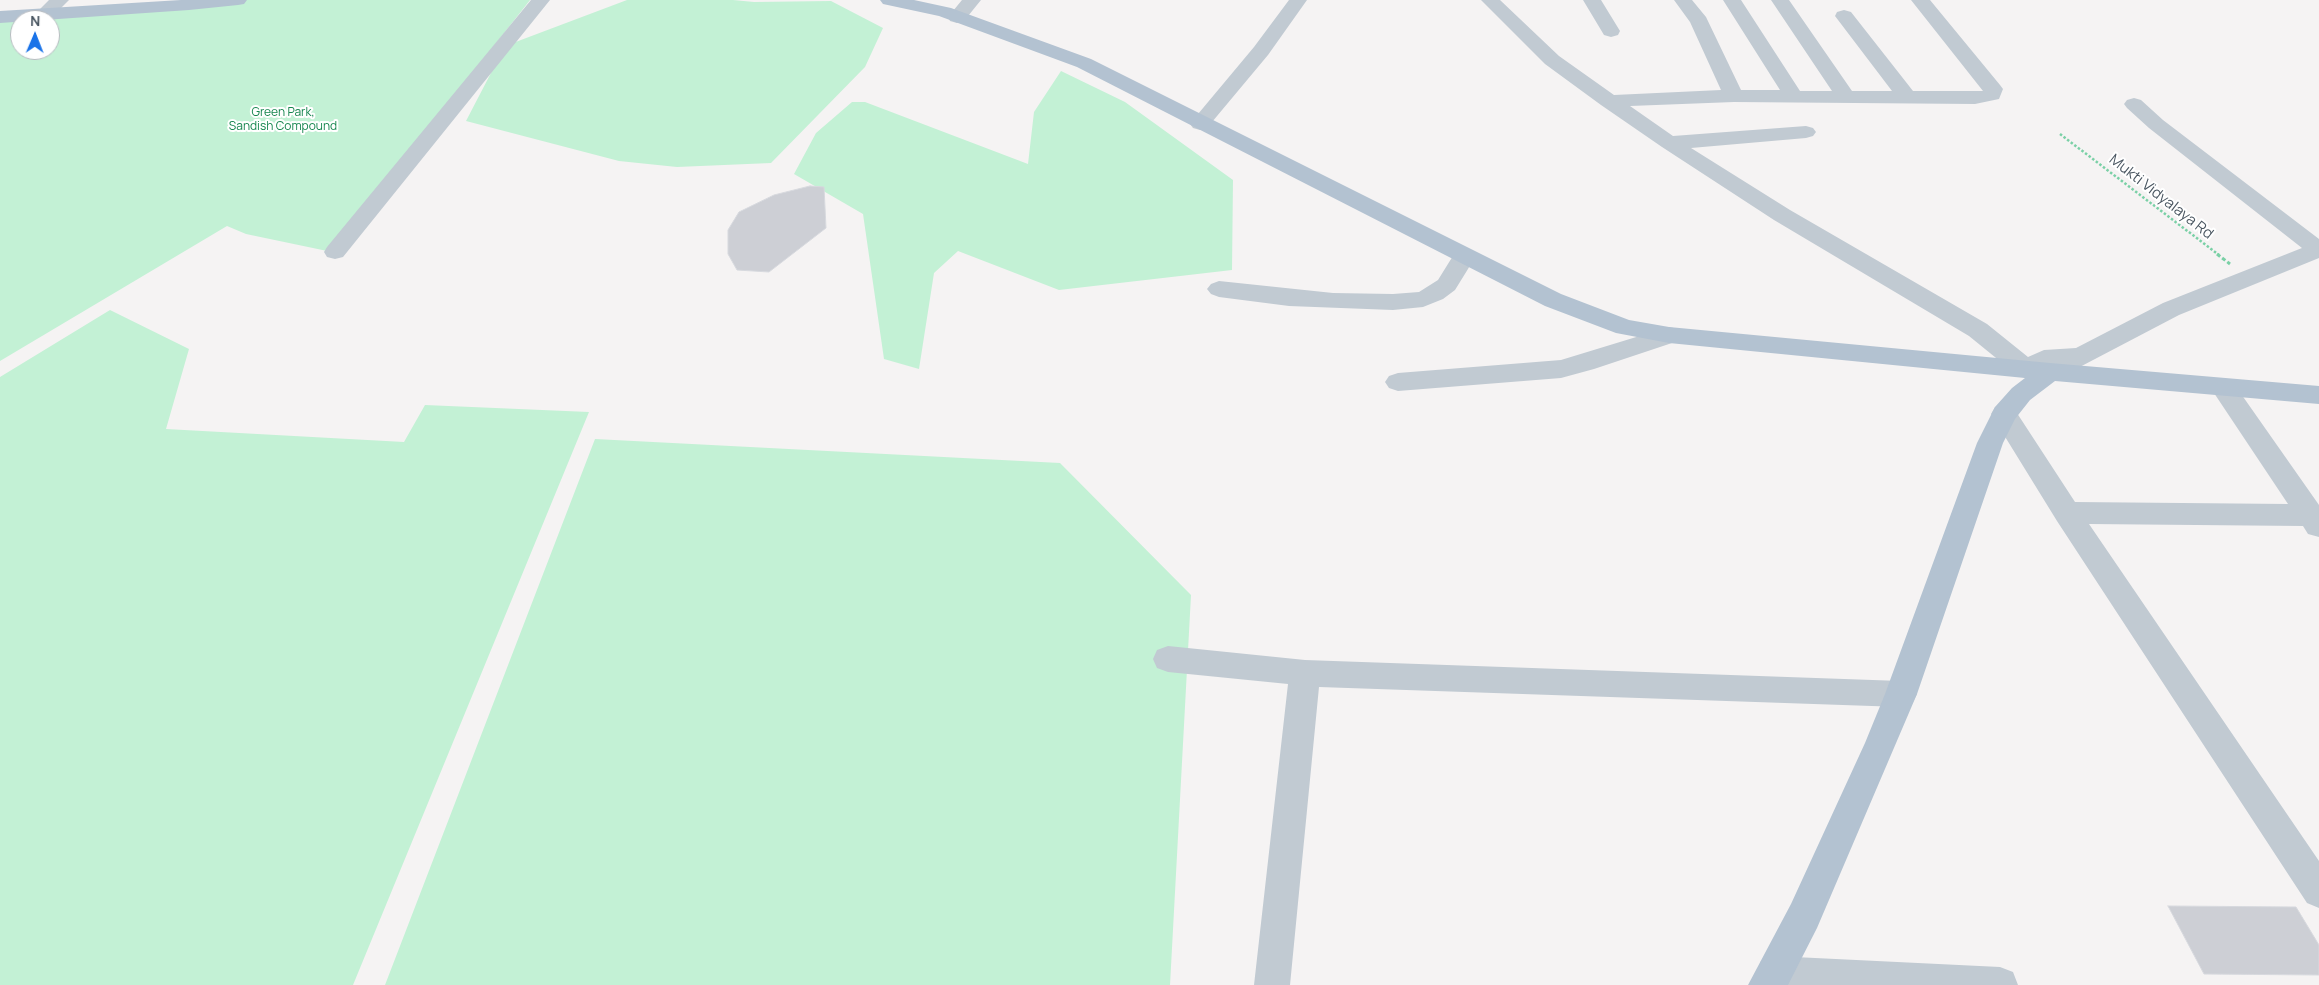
<!DOCTYPE html>
<style>
body{margin:0}
#map{position:relative;width:2319px;height:985px;overflow:hidden;background:#f5f3f3;font-family:Manrope,sans-serif}
canvas{display:block}
.north{position:absolute;left:10px;top:10px;width:50px;height:50px;box-sizing:border-box;background:#fff;border:1px solid #b7bbc0;border-radius:50%;rotate:1deg;font-size:14px;font-weight:700;line-height:20px;text-align:center;color:#4a5661}
.north::after{content:'';display:block;margin:auto;width:18px;height:22px;background:#1a73e8;clip-path:polygon(50% 0,100% 100%,50% 72%,0 100%)}
</style>
<div id="map">
<canvas width="2319" height="985"></canvas>
<div class="north">N</div>
</div>
<script>
const ctx = document.querySelector('canvas').getContext('2d');
ctx.lineJoin = 'round';
function fillPath(path, color) {
  ctx.fillStyle = color;
  ctx.fill(path, 'evenodd');
}
function toPath(rows) {
  const path = new Path2D();
  for (const r of rows) {
    path.moveTo(r[0], r[1]);
    for (let i = 2; i < r.length; i += 2) path.lineTo(r[i], r[i + 1]);
  }
  return path;
}
function trace(path, color, width, dash) {
  ctx.strokeStyle = color;
  ctx.lineWidth = width;
  ctx.lineCap = dash ? 'butt' : 'round';
  ctx.setLineDash(dash || []);
  ctx.stroke(path);
}
function label(font, color, halo, rows, align = 'center') {
  ctx.font = font + ' Manrope,sans-serif';
  ctx.lineWidth = 4;
  ctx.setLineDash([]);
  ctx.textBaseline = 'middle';
  ctx.strokeStyle = halo;
  ctx.fillStyle = color;
  for (const [text, x, y, turn = 0] of rows) {
    ctx.save();
    ctx.translate(x, y);
    ctx.rotate((+turn || 0) * Math.PI / 180);
    ctx.textAlign = isNaN(turn) ? turn : align;
    if (halo) ctx.strokeText(text, 0, 0);
    ctx.fillText(text, 0, 0);
    ctx.restore();
  }
}
fillPath(toPath([
 [238,0,530,0,332,252,246,234,227,226,0,361,0,18],
 [20,20,50,20,50,50,20,50],
 [627,0,733,0,754,2,831,1,883,28,865,67,771,163,677,167,619,161,466,121,505,46],
 [1061,71,1125,102,1233,180,1232,270,1059,290,958,251,934,273,919,369,884,359,863,214,794,174,816,133,852,102,865,102,1028,164,1034,112],
 [110,310,189,349,166,429,404,442,425,405,589,412,353,985,0,985,0,377],
 [595,439,1060,463,1191,595,1170,985,385,985]
]), '#c3f1d5');
const building = toPath([
 [810,186,824,187,826,228,769,272,737,270,728,254,728,230,739,212,774,195,810,186],
 [2168,906,2296,907,2319,945,2319,975,2204,974,2168,906]
]);
fillPath(building, '#cdcfd5');
trace(building, '#d7d9de', 1);
trace(toPath([
 [2060,134,2219,255]
]), '#7ad0a6', 2.5, [2.5, 2]);
trace(toPath([
 [2217,254,2230,264]
]), '#7ad0a6', 3, [4, 2.5]);
fillPath(toPath([
 [49,0,69,0,51,18,37,18,35,14,49,0],
 [531,0,550,0,343,257,335,259,327,257,324,252,327,247,531,0],
 [962,0,981,0,964,21,957,23,950,21,948,17,962,0],
 [1289,0,1307,0,1268,55,1207,128,1200,130,1193,128,1190,124,1193,120,1254,47,1289,0],
 [1481,0,1500,0,1559,56,1614,95,1721,90,1690,22,1674,0,1692,0,1706,17,1741,90,1780,90,1723,0,1741,0,1800,91,1832,91,1771,0,1789,0,1852,91,1892,91,1835,16,1837,12,1844,10,1851,12,1913,91,1983,91,1911,0,1930,0,2000,85,2003,89,1999,99,1975,104,1734,102,1630,106,1673,136,1806,126,1813,128,1816,132,1813,136,1806,138,1691,148,1790,210,1987,324,2028,357,2044,350,2076,348,2163,303,2302,248,2149,128,2127,108,2124,104,2127,100,2134,98,2141,100,2163,120,2319,239,2319,258,2179,315,2074,370,2065,373,2056,370,2054,367,2049,367,2026,378,2017,375,1969,336,1774,220,1662,147,1601,105,1545,64,1481,0],
 [1583,0,1601,0,1620,31,1618,35,1611,37,1604,35,1583,0],
 [1464,249,1472,251,1476,256,1455,290,1443,299,1423,307,1393,310,1289,306,1219,297,1211,294,1207,289,1211,284,1219,281,1333,293,1393,294,1419,292,1438,280,1456,251,1464,249],
 [1669,327,1678,329,1681,335,1678,341,1594,369,1561,378,1398,391,1389,388,1385,382,1389,376,1398,373,1561,360,1669,327],
 [2223,378,2232,381,2319,505,2319,537,2308,534,2303,526,2089,524,2319,861,2319,908,2307,903,2057,521,1991,414,1995,407,2004,405,2013,407,2075,502,2288,504,2210,387,2214,381,2223,378],
 [1168,646,1305,660,1901,681,1912,684,1917,694,1912,704,1901,707,1319,687,1290,985,1254,985,1288,684,1168,672,1157,668,1153,659,1157,650,1168,646],
 [1774,956,2000,967,2013,972,2018,985,1760,985,1756,974,1761,961,1774,956]
]), '#c1cad2');
fillPath(toPath([
 [181,0,247,0,244,4,238,5,189,10,0,23,0,11,181,0],
 [880,0,914,0,951,8,1091,59,1561,294,1629,320,1669,327,2050,363,2319,386,2319,404,2055,381,2030,400,2015,419,2003,443,1917,694,1817,928,1788,985,1748,985,1791,904,1865,743,1885,694,1977,443,1995,407,2012,388,2025,378,1669,343,1616,333,1545,306,1077,67,939,16,883,4,880,0]
]), '#b3c2d1');
label('12px', '#17864f', '#fff', [
 ["Green Park,",283,113],
 ["Sandish Compound",283,127]
]);
label('15px', '#4a5661', '#fff', [
 ["Mukti Vidyalaya Rd",2161,197,38]
]);
</script>
